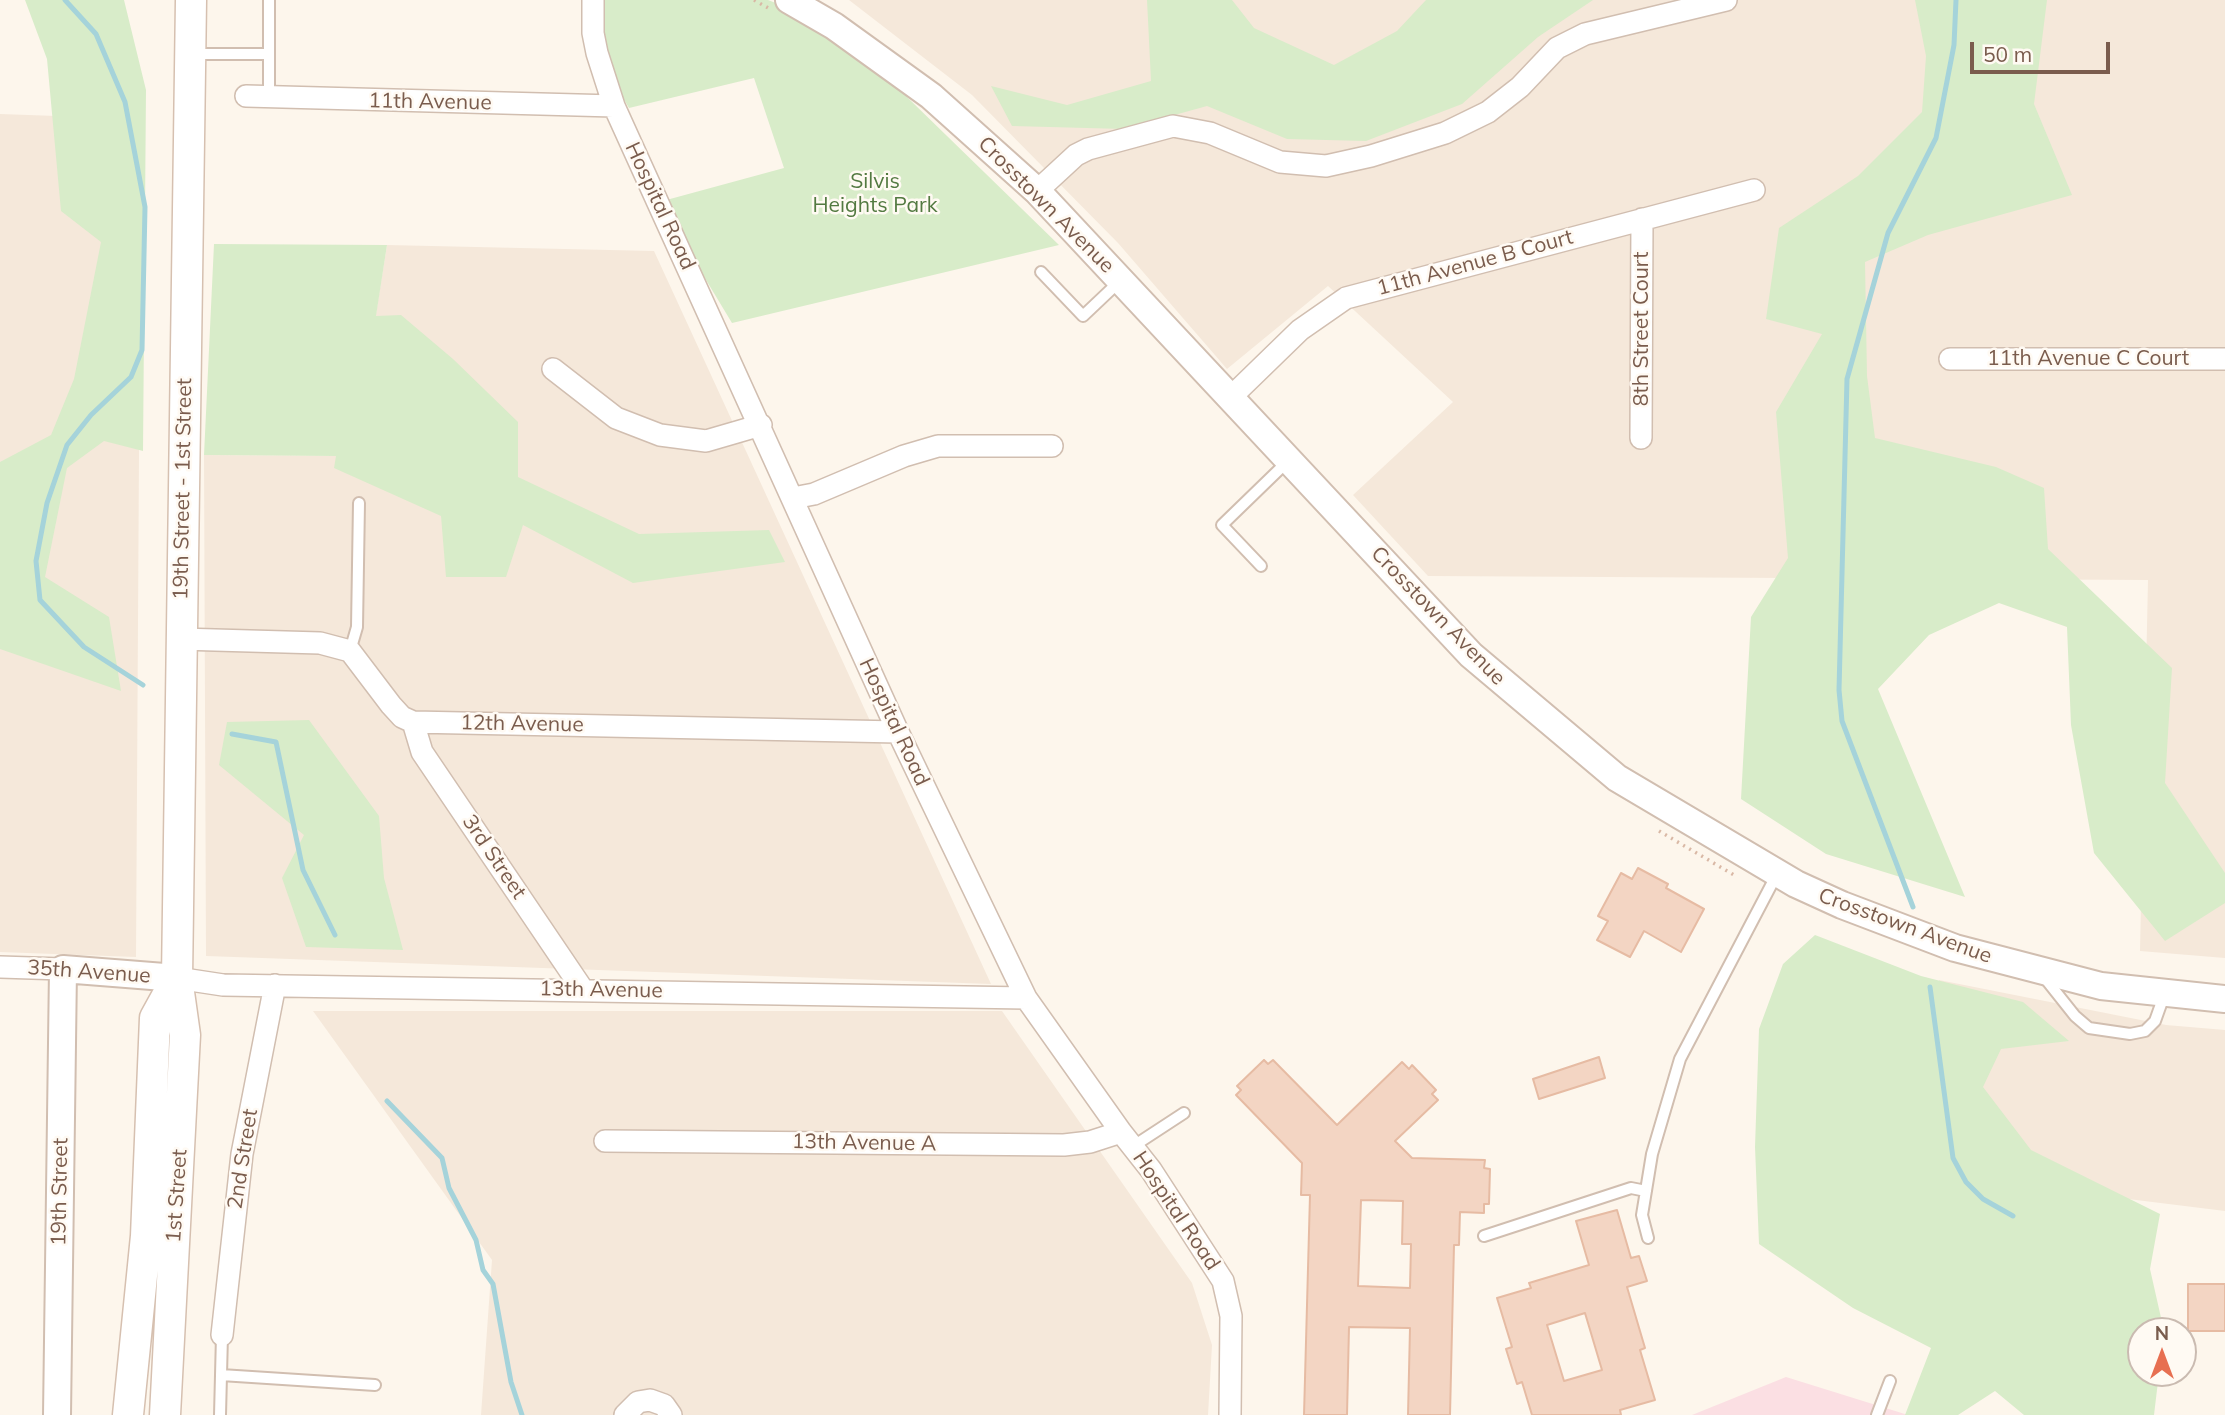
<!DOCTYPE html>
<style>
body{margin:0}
#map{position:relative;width:2225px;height:1415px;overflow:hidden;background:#fdf6ec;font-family:Mulish,sans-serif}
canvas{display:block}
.north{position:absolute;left:2127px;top:1317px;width:70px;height:70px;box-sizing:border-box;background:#fffaf3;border:2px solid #cabbb1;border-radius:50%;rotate:0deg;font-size:19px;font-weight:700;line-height:28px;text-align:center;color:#7a5c4d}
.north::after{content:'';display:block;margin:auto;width:24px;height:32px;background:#e76f51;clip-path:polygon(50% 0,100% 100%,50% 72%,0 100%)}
.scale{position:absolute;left:1970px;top:42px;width:140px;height:32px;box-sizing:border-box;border:4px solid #7a5c4d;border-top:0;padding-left:9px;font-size:21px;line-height:24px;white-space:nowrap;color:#7a5c4d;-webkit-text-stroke:5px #fffaf3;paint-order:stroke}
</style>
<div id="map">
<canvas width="2225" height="1415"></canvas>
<div class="north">N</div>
<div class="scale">50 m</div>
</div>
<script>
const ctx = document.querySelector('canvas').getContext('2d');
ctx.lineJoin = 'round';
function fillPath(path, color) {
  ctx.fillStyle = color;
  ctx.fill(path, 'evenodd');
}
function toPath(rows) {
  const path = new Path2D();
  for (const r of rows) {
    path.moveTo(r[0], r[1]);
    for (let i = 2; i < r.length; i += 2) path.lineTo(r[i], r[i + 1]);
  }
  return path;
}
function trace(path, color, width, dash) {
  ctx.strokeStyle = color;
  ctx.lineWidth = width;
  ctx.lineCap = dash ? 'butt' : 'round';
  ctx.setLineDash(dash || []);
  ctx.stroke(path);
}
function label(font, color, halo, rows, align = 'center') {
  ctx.font = font + ' Mulish,sans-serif';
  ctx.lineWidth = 5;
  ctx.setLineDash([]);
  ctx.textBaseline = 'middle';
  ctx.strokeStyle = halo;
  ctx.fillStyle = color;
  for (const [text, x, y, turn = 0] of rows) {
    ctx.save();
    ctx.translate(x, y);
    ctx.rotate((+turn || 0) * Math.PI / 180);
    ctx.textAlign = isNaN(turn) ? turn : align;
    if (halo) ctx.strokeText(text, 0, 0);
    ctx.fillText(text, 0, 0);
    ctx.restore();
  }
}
fillPath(toPath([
 [849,0,2225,0,2225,958,2140,951,2148,580,1428,576,1353,495,1453,402,1328,286,1227,369,1118,243,972,95],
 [0,114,141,119,136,957,0,952],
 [387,245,654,251,991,984,206,956,204,455,353,456],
 [1939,980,2166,1025,2225,1030,2225,1211,2112,1197,1925,1106],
 [313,1011,1002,1011,1192,1283,1212,1345,1208,1415,481,1415,492,1260]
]), '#f5e8da');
fillPath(toPath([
 [1786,1377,1908,1415,1692,1415]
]), '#fbdfe3');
fillPath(toPath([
 [25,0,124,0,146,90,143,451,104,441,67,468,45,577,109,617,121,691,0,649,0,462,51,435,74,379,101,242,61,211,47,59],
 [605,0,768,0,834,26,1059,245,732,323,659,202,784,168,754,78,629,108,597,53],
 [1147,0,1232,0,1254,28,1334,65,1397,31,1426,0,1593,0,1538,37,1462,104,1366,141,1287,139,1207,106,1124,129,1012,126,991,86,1067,105,1151,81],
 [1915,0,2047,0,2034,104,2072,195,1928,235,1865,262,1867,376,1875,438,1996,467,2044,488,2048,549,2172,668,2165,783,2225,873,2225,903,2165,941,2094,853,2071,725,2067,627,1999,603,1929,635,1878,689,1965,897,1826,854,1741,799,1751,617,1788,558,1776,412,1822,334,1766,319,1779,228,1858,176,1922,112,1926,56],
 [214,244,387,245,376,316,401,315,453,359,518,422,518,477,639,534,769,530,785,562,633,583,523,525,506,577,446,577,441,516,334,468,336,456,204,455],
 [309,720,379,816,384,878,403,950,306,947,282,878,304,835,219,765,227,722],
 [1815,935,1921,976,2023,1002,2069,1041,2001,1049,1983,1087,2031,1150,2160,1214,2150,1269,2164,1331,2141,1331,2141,1373,2159,1373,2154,1415,2024,1415,1995,1391,1958,1415,1905,1415,1931,1348,1853,1308,1759,1244,1755,1147,1759,1029,1783,964]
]), '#d8ecc9');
trace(toPath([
 [65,0,96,34,125,102,145,207,142,350,131,377,91,415,67,445,47,503,36,561,40,600,84,647,143,685],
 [232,734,276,742,303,870,335,935],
 [1913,907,1842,721,1839,690,1847,379,1888,233,1936,138,1954,45,1956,0],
 [1930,987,1953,1158,1966,1182,1983,1199,2013,1216],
 [387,1101,442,1158,449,1188,476,1240,483,1270,493,1284,511,1382,522,1415]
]), '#a5d3da', 5);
const building = toPath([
 [1638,868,1668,884,1666,888,1704,909,1681,952,1644,931,1630,957,1597,940,1608,921,1598,916,1621,873,1632,879,1638,868],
 [1599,1057,1605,1078,1539,1099,1533,1079,1599,1057],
 [1264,1060,1268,1064,1273,1060,1337,1125,1402,1062,1409,1069,1412,1065,1436,1090,1432,1094,1438,1100,1395,1141,1412,1158,1485,1160,1484,1168,1490,1169,1489,1204,1484,1204,1484,1213,1460,1212,1459,1245,1454,1245,1450,1415,1408,1415,1410,1328,1349,1327,1347,1415,1304,1415,1310,1195,1301,1195,1302,1163,1236,1095,1241,1090,1237,1086,1264,1060],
 [1361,1200,1403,1201,1402,1244,1411,1244,1410,1288,1358,1286,1361,1200],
 [1617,1210,1631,1258,1639,1256,1647,1281,1627,1287,1645,1348,1640,1350,1655,1400,1620,1410,1621,1415,1532,1415,1522,1382,1517,1384,1506,1349,1512,1347,1497,1298,1531,1288,1529,1283,1589,1265,1576,1221,1617,1210],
 [1585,1313,1602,1370,1564,1381,1547,1325,1585,1313],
 [2188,1284,2225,1284,2225,1331,2188,1331,2188,1284]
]);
fillPath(building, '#f3d5c3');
trace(building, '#e6bba3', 2);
const service = toPath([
 [194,54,269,54,269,98],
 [269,54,269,0],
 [1041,272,1083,316,1121,280],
 [1261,566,1222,525,1289,460],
 [350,651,357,627,359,503],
 [2044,977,2075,1016,2089,1028,2130,1034,2145,1031,2155,1021,2165,993],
 [1132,1147,1184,1113],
 [1484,1236,1631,1188,1646,1191],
 [1648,1238,1642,1215,1652,1154,1680,1059,1777,874],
 [221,1375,375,1385],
 [220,1415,222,1335],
 [1877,1415,1890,1381]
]);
const minor = toPath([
 [593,0,593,33,597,53,614,106,898,732,1026,998,1121,1132,1151,1170,1223,1281,1231,1316,1230,1415],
 [246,96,614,106],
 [1037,191,1076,155,1088,149,1173,126,1210,133,1280,162,1326,166,1371,156,1445,133,1488,112,1520,87,1557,48,1585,34,1726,0],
 [1950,359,2225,359],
 [553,369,616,418,660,435,706,441,761,425],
 [1230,398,1300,330,1346,298,1754,190],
 [1641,438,1642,219],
 [793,498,814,494,904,456,938,446,1052,446],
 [180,639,320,643,350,651,391,705,402,717,413,722,898,732],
 [413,722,422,752,583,990],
 [0,967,63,969],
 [177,978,223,985,1026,998],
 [605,1141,1064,1145,1090,1142,1121,1132],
 [222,1335,242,1154,275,985],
 [625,1415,638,1402,650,1400,664,1405,671,1415]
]);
const tertiary = toPath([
 [789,0,834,26,931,96,1037,191,1471,655,1617,778,1796,884,1842,905,1955,948,2101,986,2225,999],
 [57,1415,63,969,177,978]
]);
const secondary = toPath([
 [128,1415,146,1236,155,1018,177,978],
 [165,1415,185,1035,177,978,191,0]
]);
trace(service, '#d1beb0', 14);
trace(minor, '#d1beb0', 24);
trace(tertiary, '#d1beb0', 30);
trace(secondary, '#d6c0b0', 33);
trace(toPath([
 [754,0,770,9],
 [1659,831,1734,875]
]), '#d9b8a5', 3.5, [2, 5]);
trace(service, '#fff', 10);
trace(minor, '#fff', 21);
trace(tertiary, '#fff', 26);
trace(secondary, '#fff', 30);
label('21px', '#7a5c4d', '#fffaf3', [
 ["11th Avenue",430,102,1],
 ["Crosstown Avenue",1046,205,45],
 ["Hospital Road",660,206,65],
 ["11th Avenue B Court",1475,263,-15],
 ["8th Street Court",1642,329,-90],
 ["11th Avenue C Court",2088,359],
 ["19th Street - 1st Street",183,489,-89],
 ["Crosstown Avenue",1438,616,46],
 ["Hospital Road",894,722,65],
 ["12th Avenue",522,724,1],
 ["3rd Street",494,857,56],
 ["Crosstown Avenue",1905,926,20],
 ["35th Avenue",89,972,4],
 ["13th Avenue",601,990,1],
 ["13th Avenue A",864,1143,1],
 ["2nd Street",243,1159,-81],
 ["19th Street",60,1192,-89],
 ["1st Street",177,1196,-86],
 ["Hospital Road",1176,1211,56]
]);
label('21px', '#537a41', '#fffaf3', [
 ["Silvis",875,182],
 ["Heights Park",875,206]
]);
</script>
